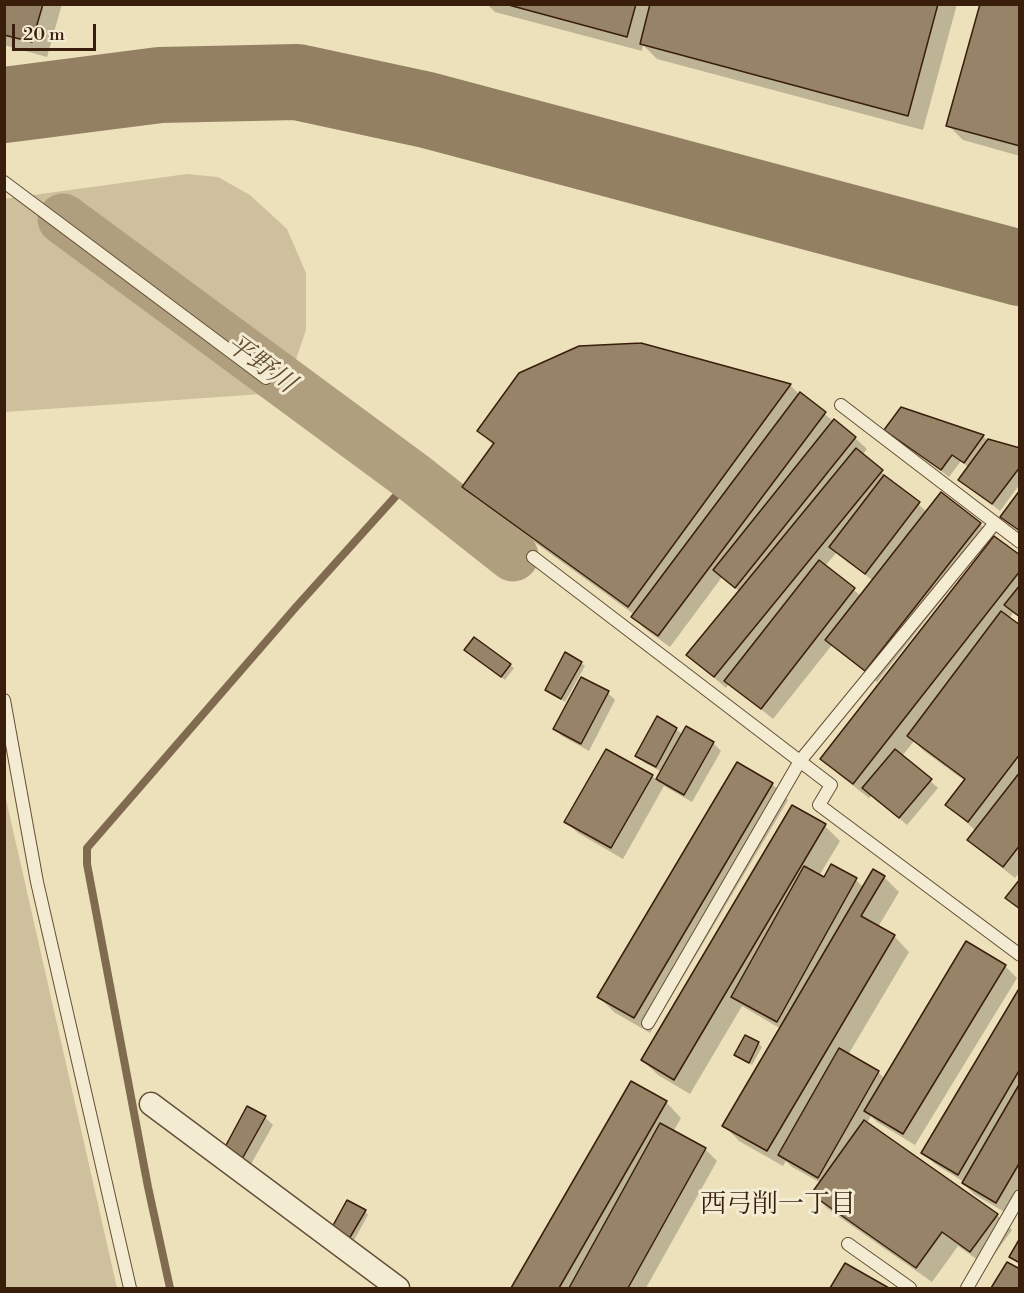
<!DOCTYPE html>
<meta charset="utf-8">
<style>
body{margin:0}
#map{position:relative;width:1024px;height:1293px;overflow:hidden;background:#ede1bb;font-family:"Libre Bodoni",serif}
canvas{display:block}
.frame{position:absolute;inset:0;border:6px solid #391e0b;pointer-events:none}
.scale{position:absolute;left:12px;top:24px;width:84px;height:27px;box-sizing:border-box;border:3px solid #391e0b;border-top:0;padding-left:8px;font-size:18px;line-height:21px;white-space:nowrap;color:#391e0b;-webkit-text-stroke:4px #f3ecd3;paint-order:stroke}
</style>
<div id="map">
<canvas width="1024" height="1293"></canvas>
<div class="frame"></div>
<div class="scale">20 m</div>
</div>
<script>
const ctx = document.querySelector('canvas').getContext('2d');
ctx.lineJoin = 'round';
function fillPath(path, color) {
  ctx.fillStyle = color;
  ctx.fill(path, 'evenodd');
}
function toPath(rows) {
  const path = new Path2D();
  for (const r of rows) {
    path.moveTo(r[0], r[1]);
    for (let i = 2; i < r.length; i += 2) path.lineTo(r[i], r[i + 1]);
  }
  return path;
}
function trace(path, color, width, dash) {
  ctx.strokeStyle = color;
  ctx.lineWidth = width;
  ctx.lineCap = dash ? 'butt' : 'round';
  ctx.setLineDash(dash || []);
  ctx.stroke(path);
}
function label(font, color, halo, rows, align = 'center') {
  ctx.font = font + ' "Libre Bodoni","Noto Serif JP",serif';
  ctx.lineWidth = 6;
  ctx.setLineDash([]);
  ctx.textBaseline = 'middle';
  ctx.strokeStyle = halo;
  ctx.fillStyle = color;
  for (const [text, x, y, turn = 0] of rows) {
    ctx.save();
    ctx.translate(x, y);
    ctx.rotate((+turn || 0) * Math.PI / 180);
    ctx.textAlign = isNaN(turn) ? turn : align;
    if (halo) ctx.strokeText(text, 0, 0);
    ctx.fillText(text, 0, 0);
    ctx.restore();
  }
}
fillPath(toPath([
 [187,174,218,177,250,195,287,229,306,273,306,330,293,368,278,386,262,394,5,412,4,199],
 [4,795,5,795,117,1288,5,1288]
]), '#cec09d');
fillPath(toPath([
 [4,4,62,4,47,57,4,45],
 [487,4,957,4,923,130,657,59,643,45,642,51,495,12],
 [1020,4,1020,156,963,140,948,125],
 [790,385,800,395,855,438,867,449,862,455,927,512,980,524,992,536,877,682,832,645,773,719,729,683,726,688,688,655,740,592,722,577,670,647,645,629,633,617,635,615,479,502,464,487,494,446,478,431],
 [837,552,873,581,861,596,825,566],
 [901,409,984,437,988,441,1020,449,1020,484,1000,511,960,480,969,468,961,461,949,477,886,429],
 [1020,557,1020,617,1013,613,1009,619,1020,627,1020,872,1015,878,981,851,969,840,976,831,947,805,965,781,924,751,914,741,902,756,938,788,907,825,872,795,869,798,838,774,822,759],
 [470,654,510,665,514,668,505,680],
 [581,663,585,666,565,702,546,690],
 [608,693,615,700,589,751,562,736,555,729],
 [687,728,713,743,721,751,692,802,664,786,623,859,578,833,566,822,652,776,657,781,662,772,645,763,637,755,676,729,683,735],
 [737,764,773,785,788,800,650,1033,614,1012,599,997],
 [825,826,840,841,819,876,825,879,856,880,864,888,884,877,899,892,878,927,894,936,909,952,848,1055,878,1072,885,1079,1005,966,1017,978,915,1145,877,1122,871,1116,867,1123,997,1215,1012,1230,986,1266,958,1246,932,1282,828,1209,813,1194,821,1183,792,1167,786,1161,783,1166,739,1141,724,1125,781,1029,742,1006,690,1094,658,1075,642,1060],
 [1020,990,1020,1193,1008,1214,975,1195,963,1183,964,1182,935,1164,923,1153],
 [758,1043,762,1047,752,1065,736,1055],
 [631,1083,666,1102,681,1118,673,1132,705,1149,717,1161,646,1288,513,1288],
 [265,1117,273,1125,250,1166,233,1156],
 [365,1211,368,1215,353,1242,336,1232],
 [846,1265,886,1288,832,1288]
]), '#0003');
trace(toPath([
 [170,1288,148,1187,87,864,87,848,296,607,413,477]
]), '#806b51', 8);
trace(toPath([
 [63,219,413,477,513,556]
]), '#b09f7f', 51);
trace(toPath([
 [4,105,160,85,297,82,427,110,1020,268]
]), '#938063', 76);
const building = toPath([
 [4,4,43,4,32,42,4,35,4,4],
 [505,4,636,4,627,37,505,4],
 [650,4,938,4,908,116,640,44,650,4],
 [980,4,1020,4,1020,146,946,126,980,4],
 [641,343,791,384,628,607,462,487,494,443,477,431,519,373,579,346,641,343],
 [800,392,826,412,658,636,631,617,800,392],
 [901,407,984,435,964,463,952,455,941,470,884,430,901,407],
 [834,419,856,437,735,588,713,570,834,419],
 [988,439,1020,448,1020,467,992,504,958,480,988,439],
 [856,448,883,470,714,677,686,655,856,448],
 [884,475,920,502,865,574,829,547,884,475],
 [1020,490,1020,531,1000,517,1020,490],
 [941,492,981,523,865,671,825,640,941,492],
 [994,536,1020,555,1020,571,853,784,820,759,994,536],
 [819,560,855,588,761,709,724,681,819,560],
 [1020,585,1020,617,1004,605,1020,585],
 [1001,611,1020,625,1020,754,968,822,945,805,965,779,907,736,1001,611],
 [474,637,511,664,501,677,464,650,474,637],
 [565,652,582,662,561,699,545,690,565,652],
 [581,677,609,691,581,744,553,729,581,677],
 [657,716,677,728,656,767,635,756,657,716],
 [686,726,714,742,684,795,656,779,686,726],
 [606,749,653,775,611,848,564,822,606,749],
 [895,749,932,779,899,818,862,788,895,749],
 [737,762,773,783,634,1018,597,997,737,762],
 [1020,772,1020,845,1003,867,967,840,1020,772],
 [792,805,826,824,674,1080,641,1060,792,805],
 [831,864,857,878,777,1022,731,997,804,866,824,877,831,864],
 [873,869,885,876,861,916,895,935,767,1151,722,1126,873,869],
 [1020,879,1020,909,1005,898,1020,879],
 [966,941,1006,965,903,1134,864,1111,966,941],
 [1020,987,1020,1069,958,1175,921,1153,1020,987],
 [745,1035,759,1042,749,1063,734,1055,745,1035],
 [839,1048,879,1071,818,1178,778,1155,839,1048],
 [631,1081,667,1101,559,1288,511,1288,631,1081],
 [1020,1083,1020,1162,996,1203,962,1183,1020,1083],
 [247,1106,266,1116,242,1159,224,1149,247,1106],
 [864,1120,998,1214,970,1252,942,1232,916,1268,811,1194,864,1120],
 [660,1123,706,1148,628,1288,569,1288,660,1123],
 [347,1200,366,1210,349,1239,331,1229,347,1200],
 [1020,1238,1020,1263,1009,1257,1020,1238],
 [1007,1262,1020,1269,1020,1288,991,1288,1007,1262],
 [845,1263,889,1288,830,1288,845,1263]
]);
fillPath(building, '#978367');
trace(building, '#391e0b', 1.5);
const lane = toPath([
 [4,182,266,378],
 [841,405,1020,542],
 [533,557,831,785,819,805,1020,955],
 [4,700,37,882,130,1288],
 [648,1023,800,761,995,523],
 [848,1244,910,1288],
 [967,1288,1020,1196]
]);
const street = toPath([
 [151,1104,398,1288]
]);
trace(lane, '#664f37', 14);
trace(street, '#664f37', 25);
trace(lane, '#f3ecd3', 12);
trace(street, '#f3ecd3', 22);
label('italic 26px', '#634b34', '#f3ecd3', [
 ["平野川",260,365,36]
]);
label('26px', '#391e0b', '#f3ecd3', [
 ["西弓削一丁目",778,1206]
]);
</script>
